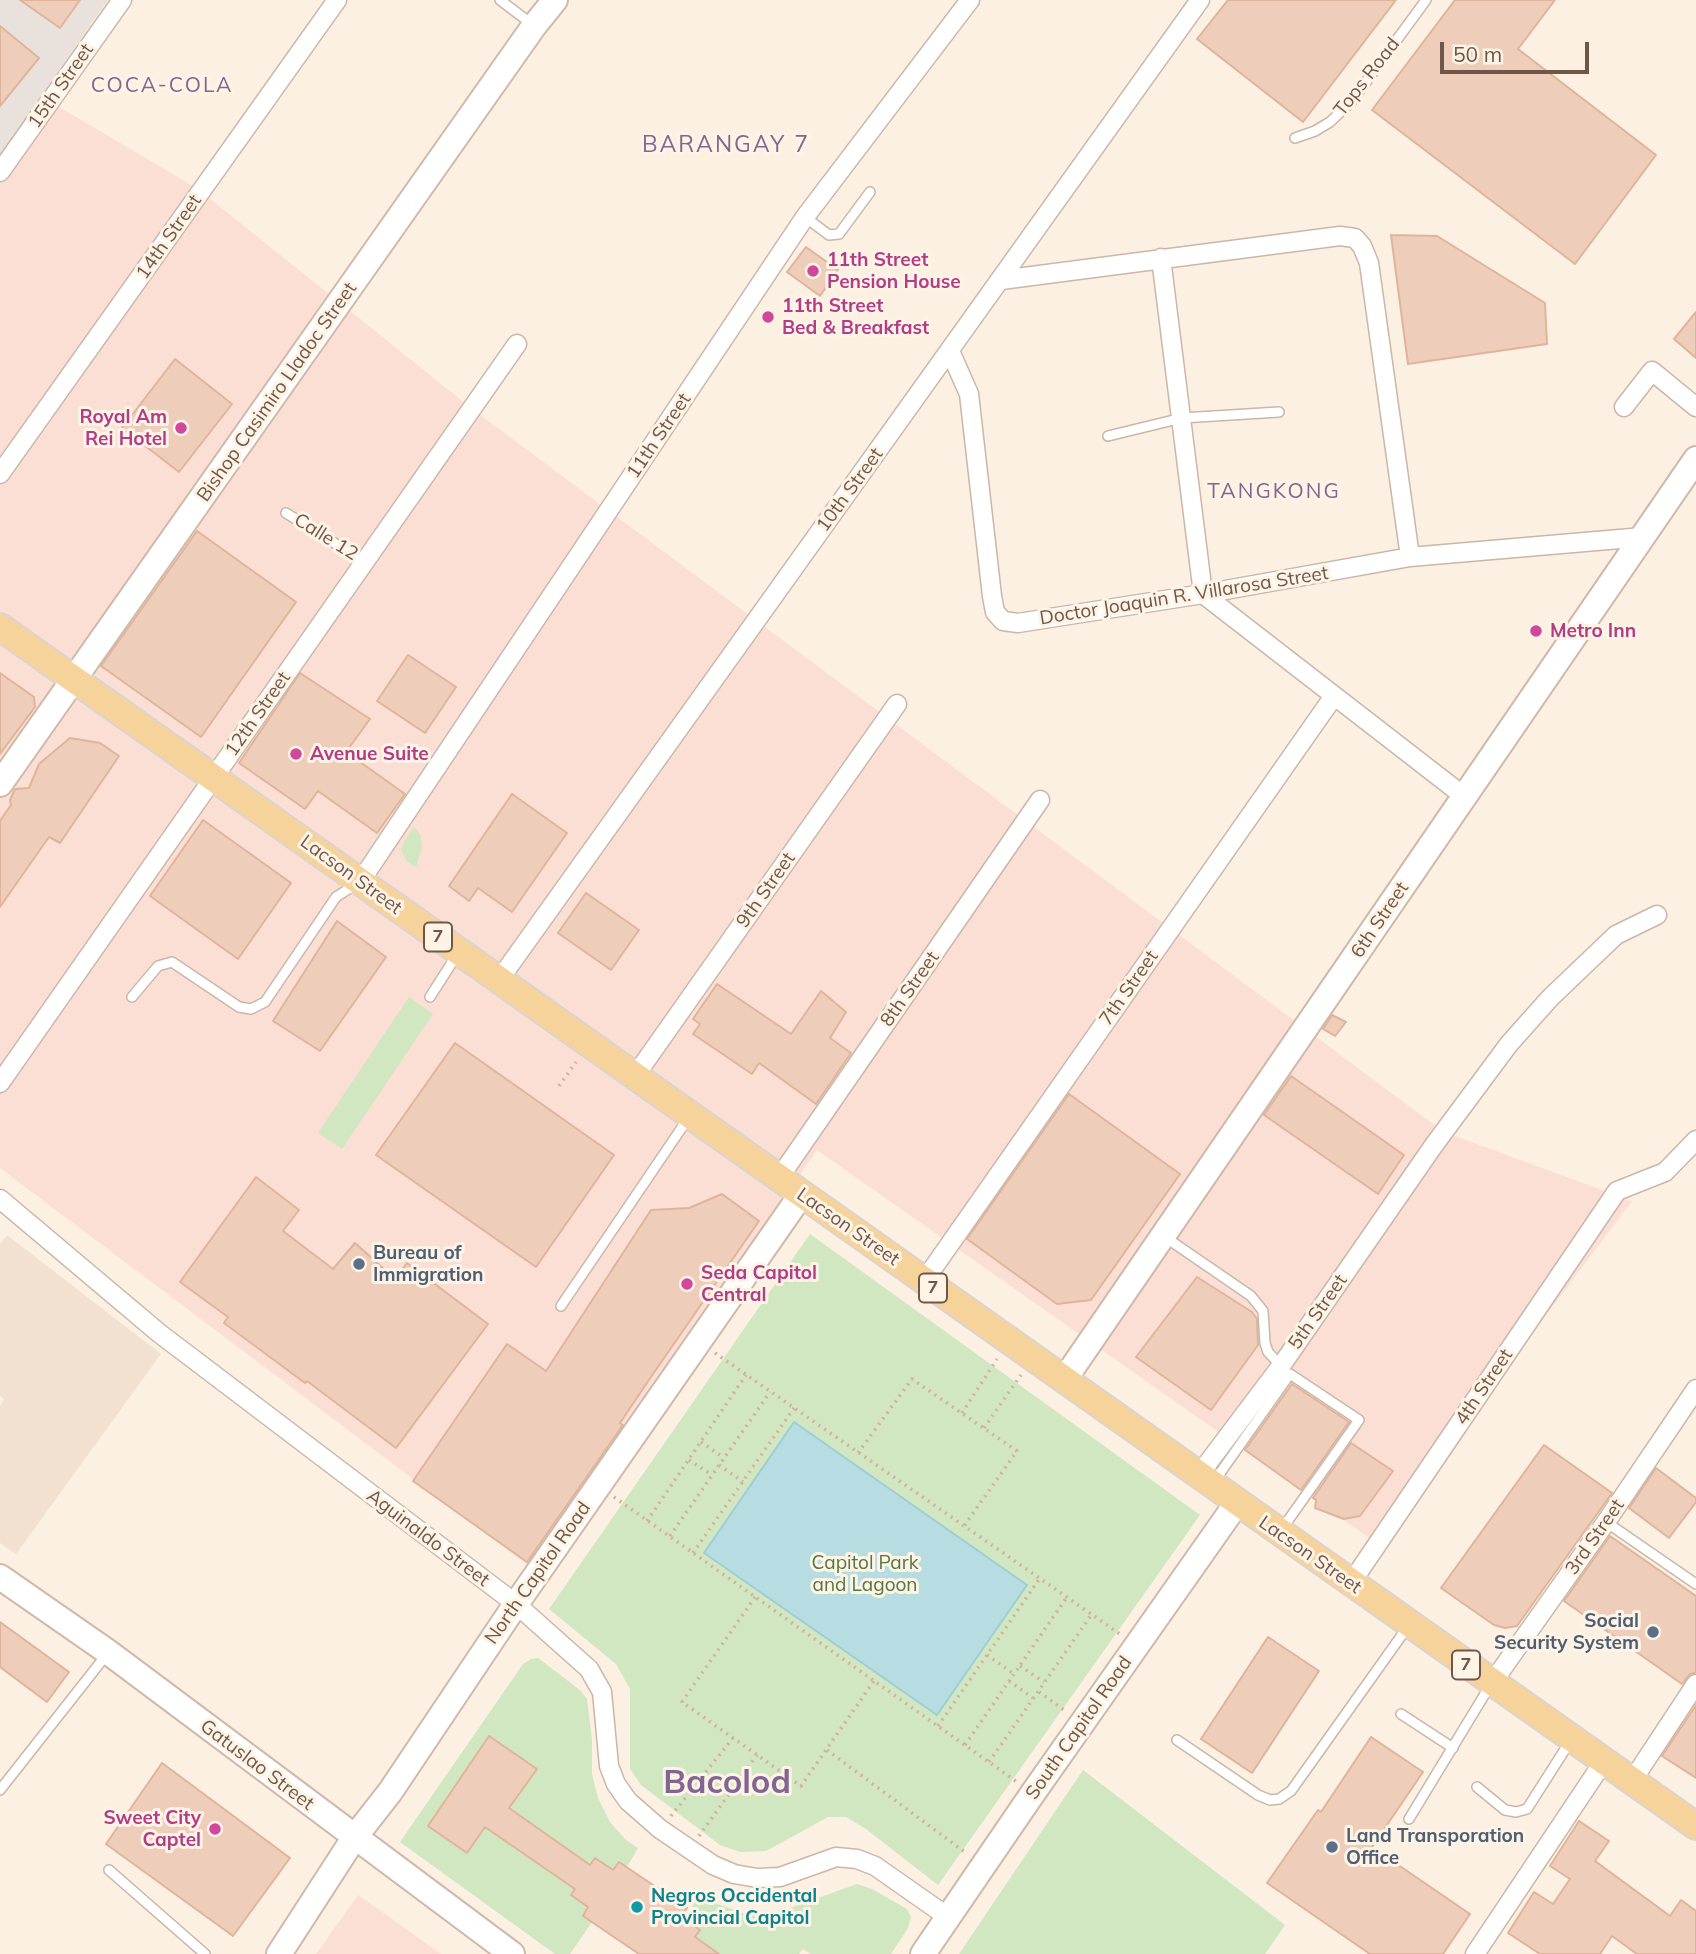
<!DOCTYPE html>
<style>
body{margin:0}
#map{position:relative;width:1696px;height:1954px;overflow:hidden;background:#fbf0e1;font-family:Mulish,sans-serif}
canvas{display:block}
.scale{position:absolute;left:1440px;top:42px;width:149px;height:32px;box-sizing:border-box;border:4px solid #705649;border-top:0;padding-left:9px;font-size:21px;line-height:24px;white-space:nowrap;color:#705649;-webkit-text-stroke:5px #fef4e6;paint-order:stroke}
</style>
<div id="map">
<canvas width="1696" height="1954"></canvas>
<div class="scale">50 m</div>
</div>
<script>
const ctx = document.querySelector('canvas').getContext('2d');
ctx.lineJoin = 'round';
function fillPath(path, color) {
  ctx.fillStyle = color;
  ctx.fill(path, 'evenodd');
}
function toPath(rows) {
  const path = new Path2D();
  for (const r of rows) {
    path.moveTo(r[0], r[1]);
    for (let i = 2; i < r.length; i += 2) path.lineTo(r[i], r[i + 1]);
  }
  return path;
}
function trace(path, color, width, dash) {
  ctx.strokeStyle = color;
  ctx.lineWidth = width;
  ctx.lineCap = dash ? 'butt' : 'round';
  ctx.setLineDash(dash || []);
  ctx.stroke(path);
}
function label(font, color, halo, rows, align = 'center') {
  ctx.font = font + ' Mulish,sans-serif';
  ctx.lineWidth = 6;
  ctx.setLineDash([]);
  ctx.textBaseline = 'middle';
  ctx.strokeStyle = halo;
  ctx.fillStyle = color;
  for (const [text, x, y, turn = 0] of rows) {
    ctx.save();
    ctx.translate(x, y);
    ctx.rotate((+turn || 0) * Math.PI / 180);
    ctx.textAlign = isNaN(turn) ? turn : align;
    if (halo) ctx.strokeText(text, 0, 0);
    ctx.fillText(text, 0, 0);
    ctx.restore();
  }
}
fillPath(toPath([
 [7,1235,161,1354,16,1554,0,1543,0,1406,4,1399,0,1396,0,1244]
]), '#f2e1d0');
fillPath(toPath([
 [0,72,198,189,476,412,1444,1132,1632,1201,1375,1542,817,1150,530,1567,0,1168],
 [358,1895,378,1909,441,1954,316,1954]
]), '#fbdfd5');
fillPath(toPath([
 [0,0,108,0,0,155]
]), '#e9e2dc');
fillPath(toPath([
 [414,827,421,836,422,848,416,867,407,862,401,850,403,843],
 [409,997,433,1014,342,1149,318,1133],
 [810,1234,1200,1515,938,1885,866,1829,846,1817,828,1817,766,1851,740,1852,720,1845,641,1785,630,1769,630,1689,616,1664,549,1609],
 [538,1658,580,1690,587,1699,592,1739,592,1774,598,1798,610,1822,626,1840,638,1848,627,1867,619,1862,613,1870,595,1858,590,1865,502,1803,516,1798,536,1769,489,1736,428,1826,467,1853,485,1827,575,1889,571,1895,588,1907,583,1916,592,1922,570,1954,555,1954,400,1842,523,1664,531,1659],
 [1083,1770,1285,1925,1265,1954,959,1954],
 [857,1884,872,1889,907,1909,911,1917,908,1928,891,1954,811,1954,803,1949,799,1954,719,1954,695,1937,700,1930,691,1924,694,1888,715,1903,746,1914,768,1913,790,1908]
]), '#d1e7c1');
const water = toPath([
 [794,1422,1027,1585,937,1715,704,1553,794,1422]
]);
fillPath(water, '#b7dde2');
trace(water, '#9ecdd4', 2);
const building = toPath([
 [20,0,80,0,60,28,20,0],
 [1228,0,1396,0,1303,122,1197,39,1228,0],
 [1455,0,1555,0,1518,49,1656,155,1575,264,1372,110,1455,0],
 [0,26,39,58,0,106,0,26],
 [1391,235,1437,236,1545,303,1547,344,1408,364,1391,235],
 [806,247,838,270,820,296,787,272,806,247],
 [1696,312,1696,358,1674,339,1696,312],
 [175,359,232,404,179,472,122,428,175,359],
 [197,531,296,602,201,737,101,666,197,531],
 [408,655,456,687,425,733,377,701,408,655],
 [0,673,34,697,35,707,0,754,0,673],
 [300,673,370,719,346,752,405,794,377,833,318,791,305,809,239,763,300,673],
 [70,738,100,743,119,756,60,843,49,837,0,907,0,821,11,805,10,800,15,789,29,788,39,764,70,738],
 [512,794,567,833,512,912,478,888,469,901,449,886,512,794],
 [203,820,291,883,238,959,150,896,203,820],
 [586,893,639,930,611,970,558,933,586,893],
 [337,921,386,957,320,1051,273,1021,337,921],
 [717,984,791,1034,821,991,846,1012,830,1038,851,1053,816,1104,759,1063,752,1074,693,1034,700,1024,693,1019,717,984],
 [1332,1015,1346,1022,1335,1036,1323,1029,1332,1015],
 [455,1043,614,1155,536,1267,376,1155,455,1043],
 [1291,1076,1404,1155,1378,1194,1264,1115,1291,1076],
 [1069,1094,1180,1174,1091,1300,1057,1304,967,1239,1069,1094],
 [256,1177,299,1210,283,1231,333,1269,355,1243,395,1279,407,1263,488,1324,396,1448,307,1381,305,1383,224,1323,228,1317,180,1282,256,1177],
 [722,1194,759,1221,653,1374,620,1423,623,1425,527,1562,413,1481,507,1344,546,1371,651,1210,689,1208,722,1194],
 [1197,1277,1252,1312,1257,1319,1258,1345,1211,1410,1136,1357,1197,1277],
 [1292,1384,1349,1422,1301,1490,1245,1450,1292,1384],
 [1351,1443,1393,1471,1360,1516,1344,1519,1315,1508,1316,1500,1313,1498,1351,1443],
 [1544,1445,1612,1493,1517,1626,1505,1628,1494,1625,1441,1588,1544,1445],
 [1656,1468,1696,1498,1696,1502,1669,1538,1629,1508,1656,1468],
 [1610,1536,1696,1596,1696,1673,1690,1674,1682,1684,1564,1601,1610,1536],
 [0,1622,69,1672,47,1702,0,1667,0,1622],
 [1268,1637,1319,1671,1252,1773,1201,1739,1268,1637],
 [1696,1705,1696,1778,1662,1756,1696,1705],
 [489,1736,537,1769,509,1808,590,1865,595,1858,613,1870,619,1862,687,1908,681,1917,700,1930,695,1937,719,1954,639,1954,583,1916,588,1907,571,1895,575,1889,485,1827,467,1853,428,1826,489,1736],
 [1371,1737,1423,1772,1372,1847,1470,1914,1443,1954,1370,1954,1267,1883,1318,1810,1321,1812,1371,1737],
 [162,1763,290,1858,233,1936,106,1844,162,1763],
 [1579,1821,1609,1841,1595,1861,1670,1916,1681,1900,1696,1911,1696,1954,1637,1954,1612,1936,1600,1954,1540,1954,1508,1933,1534,1892,1553,1904,1570,1879,1550,1866,1579,1821]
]);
fillPath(building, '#eeceba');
trace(building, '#e0b49b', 2);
const lane = toPath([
 [500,0,533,25],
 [1295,138,1315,131,1330,122,1352,101,1426,0],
 [805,217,829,235,839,234,870,192],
 [1108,436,1182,418,1279,412],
 [286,513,365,562],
 [132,997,158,966,172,962,239,1007,251,1009,265,1002,336,897,358,883],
 [430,997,458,953],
 [1165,1237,1251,1296,1263,1311,1265,1343,1268,1352,1281,1366],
 [561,1306,689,1117],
 [1213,1483,1290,1374,1359,1420,1282,1529],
 [1606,1522,1696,1584],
 [1401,1714,1453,1748],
 [1177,1740,1258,1795,1270,1800,1279,1799,1291,1791,1409,1625],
 [1477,1787,1505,1810,1516,1812,1527,1809,1571,1740],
 [0,1790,107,1654],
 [1409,1819,1491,1684],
 [109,1870,205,1954]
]);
const street = toPath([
 [0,172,122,0],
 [1161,258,1203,594,1465,797],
 [1001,280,1340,236,1355,238,1362,246,1369,263,1410,557],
 [950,351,969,394,992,596,995,612,1003,621,1018,623,1203,594,1410,557,1643,537],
 [1624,407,1652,371,1696,407],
 [0,474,337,0],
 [360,882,805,217,970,0],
 [499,980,1200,0],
 [635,1076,897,704],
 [0,1083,517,344],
 [779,1178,1040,800],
 [0,1199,159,1333,516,1604,589,1669,602,1692,609,1766,616,1784,628,1801,660,1829,713,1865,734,1874,757,1878,780,1877,836,1857,857,1859,875,1866,948,1917],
 [924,1281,1334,696],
 [1198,1476,1281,1366,1434,1145,1509,1044,1550,998,1616,935,1657,915],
 [1351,1583,1617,1191,1665,1172,1696,1140],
 [1492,1683,1606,1522,1696,1389],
 [1632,1781,1696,1684],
 [1475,1954,1604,1761]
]);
const secondary = toPath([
 [0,784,534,26,555,0],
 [1064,1380,1696,459],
 [0,1577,108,1652,512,1954],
 [279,1954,354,1838,390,1792,516,1604,801,1195],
 [923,1954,1033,1793,1237,1503]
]);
const primary = toPath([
 [0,627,1696,1826]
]);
trace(lane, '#cab7a8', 12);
trace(street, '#cab7a8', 21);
trace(secondary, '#d0b9a9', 28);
trace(primary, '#dad3d0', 30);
trace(toPath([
 [559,1086,576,1062],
 [715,1353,1120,1634],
 [962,1413,997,1359],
 [984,1428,1021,1375],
 [701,1442,724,1458],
 [858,1453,912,1379,1017,1451,964,1526],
 [689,1460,712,1475],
 [719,1465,743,1482],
 [614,1497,1017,1782],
 [647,1521,746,1375],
 [670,1536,770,1392],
 [693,1553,794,1408],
 [755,1597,682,1702,801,1786,874,1681],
 [987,1655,1014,1674],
 [1020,1666,1044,1682],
 [1009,1681,1033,1698],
 [1039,1692,1064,1710],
 [938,1726,1040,1578],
 [965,1745,1067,1597],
 [827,1750,966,1853],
 [989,1762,1092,1614],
 [671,1816,733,1738],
 [699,1836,757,1755]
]), '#d3b19e', 3.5, [2, 5]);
trace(lane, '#fff', 9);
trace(street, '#fff', 18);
trace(secondary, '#fff', 24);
trace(primary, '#f7d39c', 26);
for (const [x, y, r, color] of [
 [813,271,7,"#d1479c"],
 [768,317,7,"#d1479c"],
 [181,428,7,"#d1479c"],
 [1536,631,7,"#d1479c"],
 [296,754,7,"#d1479c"],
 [359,1264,7,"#5c6f8a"],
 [687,1284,7,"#d1479c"],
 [1653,1632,7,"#5c6f8a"],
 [215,1829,7,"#d1479c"],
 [1332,1847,7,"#5c6f8a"],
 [637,1907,7,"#0f9aa8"]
]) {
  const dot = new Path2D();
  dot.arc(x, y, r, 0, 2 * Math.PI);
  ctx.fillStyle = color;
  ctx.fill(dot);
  trace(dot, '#fef4e6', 2.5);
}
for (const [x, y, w] of [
 [438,937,28],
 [933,1288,28],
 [1466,1665,28]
]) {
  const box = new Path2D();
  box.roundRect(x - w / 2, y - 14.5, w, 29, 5);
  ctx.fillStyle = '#fef4e6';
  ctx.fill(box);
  trace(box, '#705649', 2);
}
label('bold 18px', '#705649', null, [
 ["7",438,937],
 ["7",933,1288],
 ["7",1466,1665]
]);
label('19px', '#705649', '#fef4e6', [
 ["Tops Road",1367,77,-52],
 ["15th Street",61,86,-55],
 ["14th Street",169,237,-55],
 ["Bishop Casimiro Lladoc Street",277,392,-55],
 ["11th Street",659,436,-56],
 ["10th Street",850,490,-54],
 ["Calle 12",326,537,32],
 ["Doctor Joaquin R. Villarosa Street",1184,596,-9],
 ["12th Street",258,714,-55],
 ["Lacson Street",351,875,36],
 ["9th Street",766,890,-55],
 ["6th Street",1380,920,-56],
 ["7th Street",1129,988,-55],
 ["8th Street",910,989,-55],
 ["Lacson Street",848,1227,35],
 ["5th Street",1318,1312,-55],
 ["4th Street",1484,1387,-56],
 ["3rd Street",1595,1537,-55],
 ["Aguinaldo Street",428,1538,37],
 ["Lacson Street",1310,1555,35],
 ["North Capitol Road",538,1573,-55],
 ["South Capitol Road",1079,1728,-55],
 ["Gatuslao Street",257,1765,37]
]);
label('bold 19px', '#b23c85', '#fef4e6', [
 ["11th Street",827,260],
 ["Pension House",827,282],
 ["11th Street",782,306],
 ["Bed & Breakfast",782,328],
 ["Royal Am",167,417,"right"],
 ["Rei Hotel",167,439,"right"],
 ["Metro Inn",1550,631],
 ["Avenue Suite",310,754],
 ["Seda Capitol",701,1273],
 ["Central",701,1295],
 ["Sweet City",201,1818,"right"],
 ["Captel",201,1840,"right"]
], 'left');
label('bold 19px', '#4e5e75', '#fef4e6', [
 ["Bureau of",373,1253],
 ["Immigration",373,1275],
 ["Social",1639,1621,"right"],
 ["Security System",1639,1643,"right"],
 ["Land Transporation",1346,1836],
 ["Office",1346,1858]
], 'left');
label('19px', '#537642', '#fef4e6', [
 ["Capitol Park",865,1563],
 ["and Lagoon",865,1585]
]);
label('bold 19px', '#0d838f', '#fef4e6', [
 ["Negros Occidental",651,1896],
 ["Provincial Capitol",651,1918]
], 'left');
ctx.letterSpacing = '2px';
label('21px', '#836593', '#fef4e6', [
 ["COCA-COLA",162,86],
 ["TANGKONG",1274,492]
]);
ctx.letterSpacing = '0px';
ctx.letterSpacing = '2px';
label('23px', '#836593', '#fef4e6', [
 ["BARANGAY 7",726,145]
]);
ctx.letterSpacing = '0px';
label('bold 33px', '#836593', '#fef4e6', [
 ["Bacolod",727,1783]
]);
</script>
